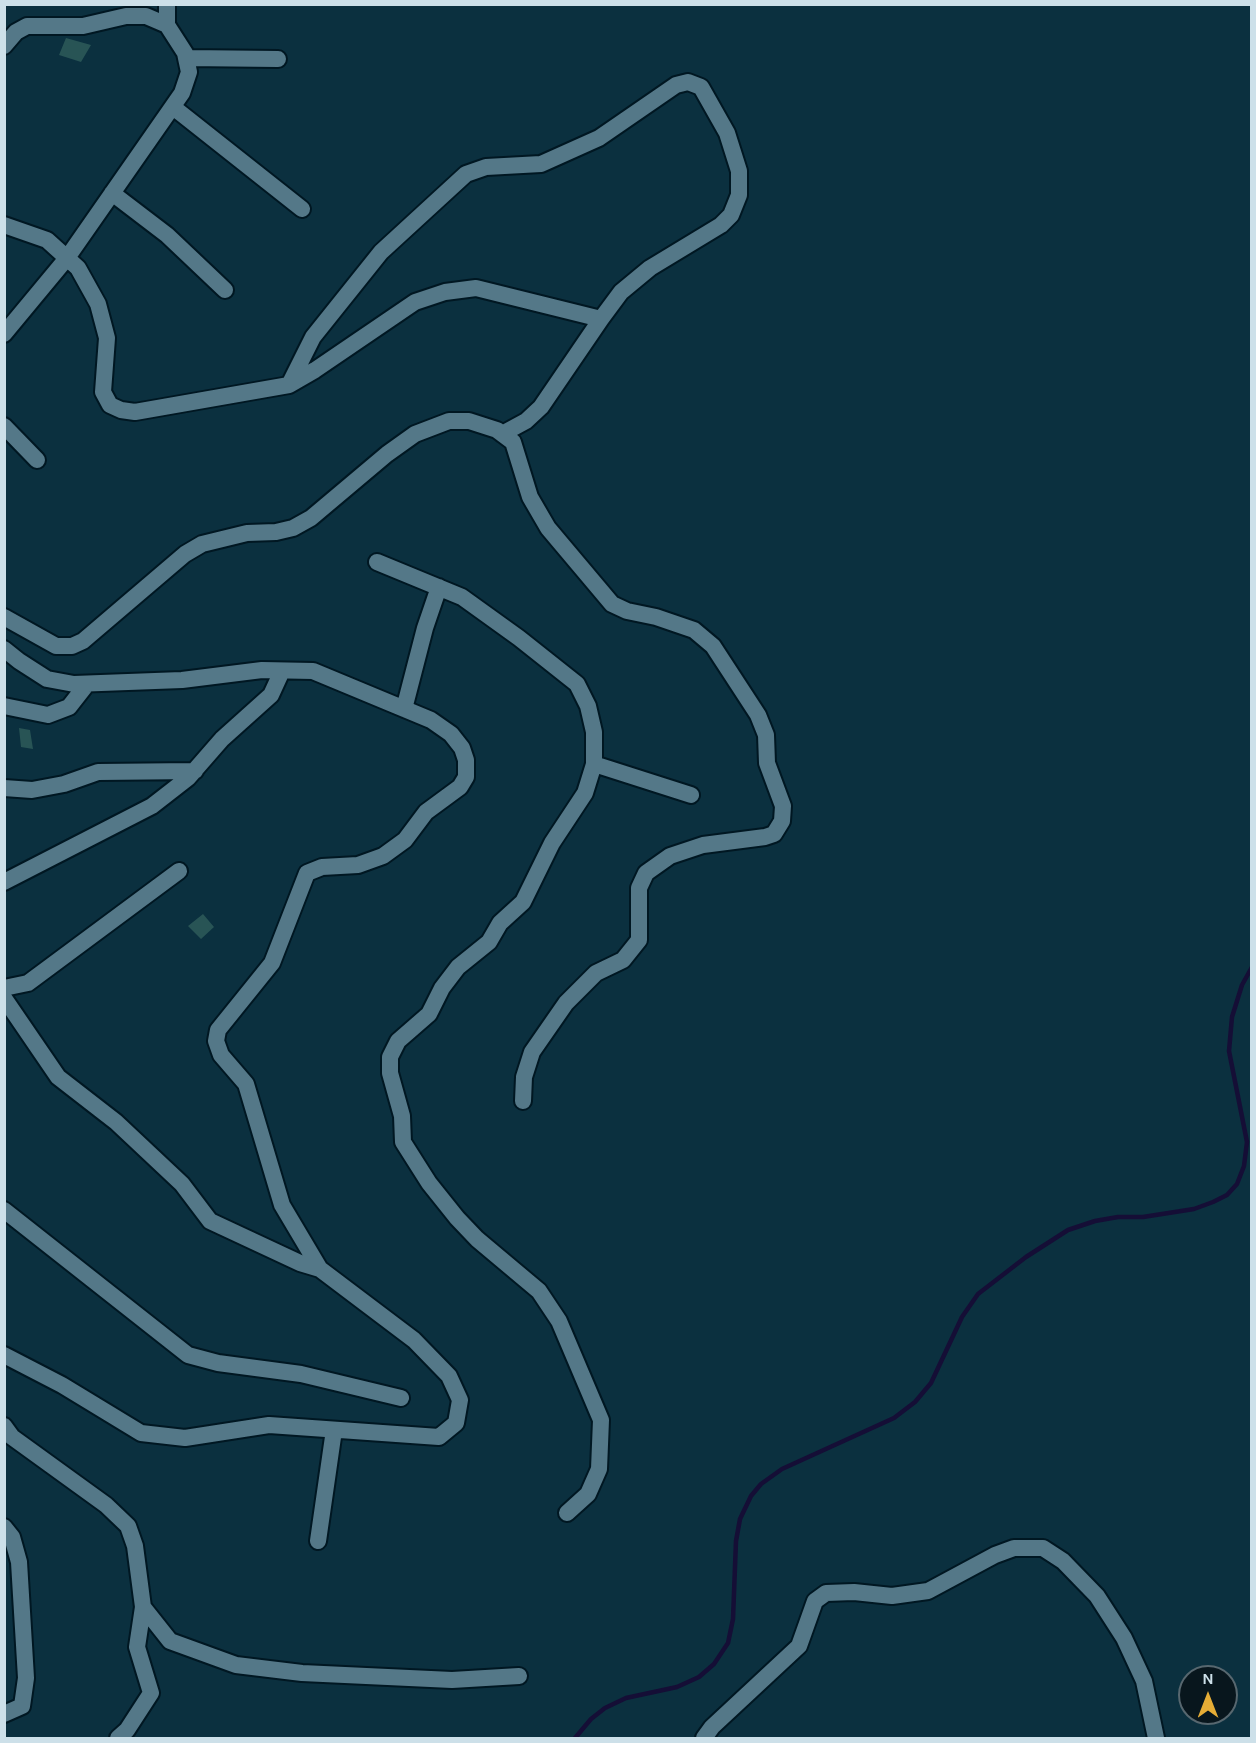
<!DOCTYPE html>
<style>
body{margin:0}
#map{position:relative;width:1256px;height:1743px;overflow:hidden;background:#0b303f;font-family:Karla,sans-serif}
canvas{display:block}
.frame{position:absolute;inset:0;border:6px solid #cde0e9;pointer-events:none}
.north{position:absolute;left:1178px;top:1665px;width:60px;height:60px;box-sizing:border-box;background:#08161d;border:2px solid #57676f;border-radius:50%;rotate:0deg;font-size:16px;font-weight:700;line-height:24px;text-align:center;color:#cde0e9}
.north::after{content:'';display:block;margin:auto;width:21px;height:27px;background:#e6ad36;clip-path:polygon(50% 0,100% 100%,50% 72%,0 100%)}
</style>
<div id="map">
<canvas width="1256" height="1743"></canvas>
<div class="frame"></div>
<div class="north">N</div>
</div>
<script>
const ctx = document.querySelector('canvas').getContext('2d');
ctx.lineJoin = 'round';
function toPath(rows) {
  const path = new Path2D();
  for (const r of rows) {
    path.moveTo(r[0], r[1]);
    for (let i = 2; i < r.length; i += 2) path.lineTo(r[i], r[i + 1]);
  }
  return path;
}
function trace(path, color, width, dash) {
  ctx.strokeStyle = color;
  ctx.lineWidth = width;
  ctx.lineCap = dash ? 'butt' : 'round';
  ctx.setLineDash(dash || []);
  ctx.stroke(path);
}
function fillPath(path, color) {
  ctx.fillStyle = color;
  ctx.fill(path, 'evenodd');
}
trace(toPath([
 [575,1738,591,1719,605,1708,626,1698,677,1687,699,1677,714,1664,728,1643,733,1619,736,1541,740,1519,751,1496,761,1484,782,1469,894,1418,915,1402,931,1383,962,1317,978,1294,1026,1257,1068,1230,1095,1221,1118,1217,1143,1217,1194,1209,1213,1202,1227,1195,1237,1184,1244,1166,1247,1142,1229,1051,1232,1017,1242,985,1252,967]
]), '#150e36', 4.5);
fillPath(toPath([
 [66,38,91,45,81,62,59,55],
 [19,728,30,730,33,749,21,747],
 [203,914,214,927,201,939,188,926]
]), '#285455');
const street = toPath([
 [4,46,16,32,27,26,83,26,126,16,146,16,167,25],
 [186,58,278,59],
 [173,107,302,209],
 [112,193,167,235,225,290],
 [4,225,47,240,78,268,98,304,107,338,103,392,110,405,121,410,135,412,289,385,315,370,415,302,445,292,476,288,601,319],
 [4,334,67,258,182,93,189,72,186,58,185,53,167,25,167,4],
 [289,385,313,337,381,252,466,174,486,167,541,164,599,138,676,85,688,82,701,87,727,133,739,171,739,195,731,215,721,225,650,268,621,292,601,319,541,407,526,421,502,434],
 [4,426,37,460],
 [377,562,462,597,519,638,577,684,588,706,594,732,594,764,585,793,552,843,523,902,500,923,489,942,458,967,442,988,429,1014,398,1041,390,1057,390,1073,402,1116,403,1142,429,1183,457,1218,477,1239,539,1291,559,1321,601,1420,599,1469,588,1494,567,1513],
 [4,617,56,646,72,646,83,641,185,554,202,544,247,533,276,532,293,528,311,518,387,454,415,434,449,421,469,421,497,430,513,442,530,497,548,528,612,604,627,611,656,617,694,630,713,646,758,715,766,735,767,763,783,806,782,821,774,834,765,837,703,845,670,856,646,873,639,888,639,940,623,960,596,973,566,1003,532,1052,524,1077,523,1101],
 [4,649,19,661,47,679,74,684,182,680,262,670,313,671,431,720,451,734,462,748,466,760,466,777,460,787,426,812,405,840,383,856,358,865,322,867,307,873,272,963,218,1030,216,1041,221,1055,246,1084,282,1205,320,1269],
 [4,706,48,715,69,707,87,684],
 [404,709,425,628,439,587],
 [594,764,691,795],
 [4,788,32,790,64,784,98,772,195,771],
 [4,882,152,806,188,778,222,739,271,695,282,671],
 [4,988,28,983,179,871],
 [4,998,58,1077,116,1122,182,1184,210,1221,300,1263,320,1269,414,1340,449,1376,460,1400,456,1423,439,1437,269,1425,185,1438,141,1433,62,1385,4,1355],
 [4,1210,188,1355,218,1363,301,1374,401,1398],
 [4,1426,12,1437,106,1505,128,1526,135,1546,143,1607,170,1641,236,1665,302,1673,452,1680,519,1676],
 [4,1527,12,1537,19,1562,26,1678,22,1706,4,1714],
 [318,1541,334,1430],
 [118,1738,127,1730,151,1693,137,1647,143,1607],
 [704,1738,712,1727,799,1646,815,1601,826,1593,854,1592,892,1596,928,1591,995,1555,1014,1548,1043,1548,1063,1561,1097,1596,1124,1638,1144,1681,1156,1738]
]);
trace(street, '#001722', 20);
trace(street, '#547888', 16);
</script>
